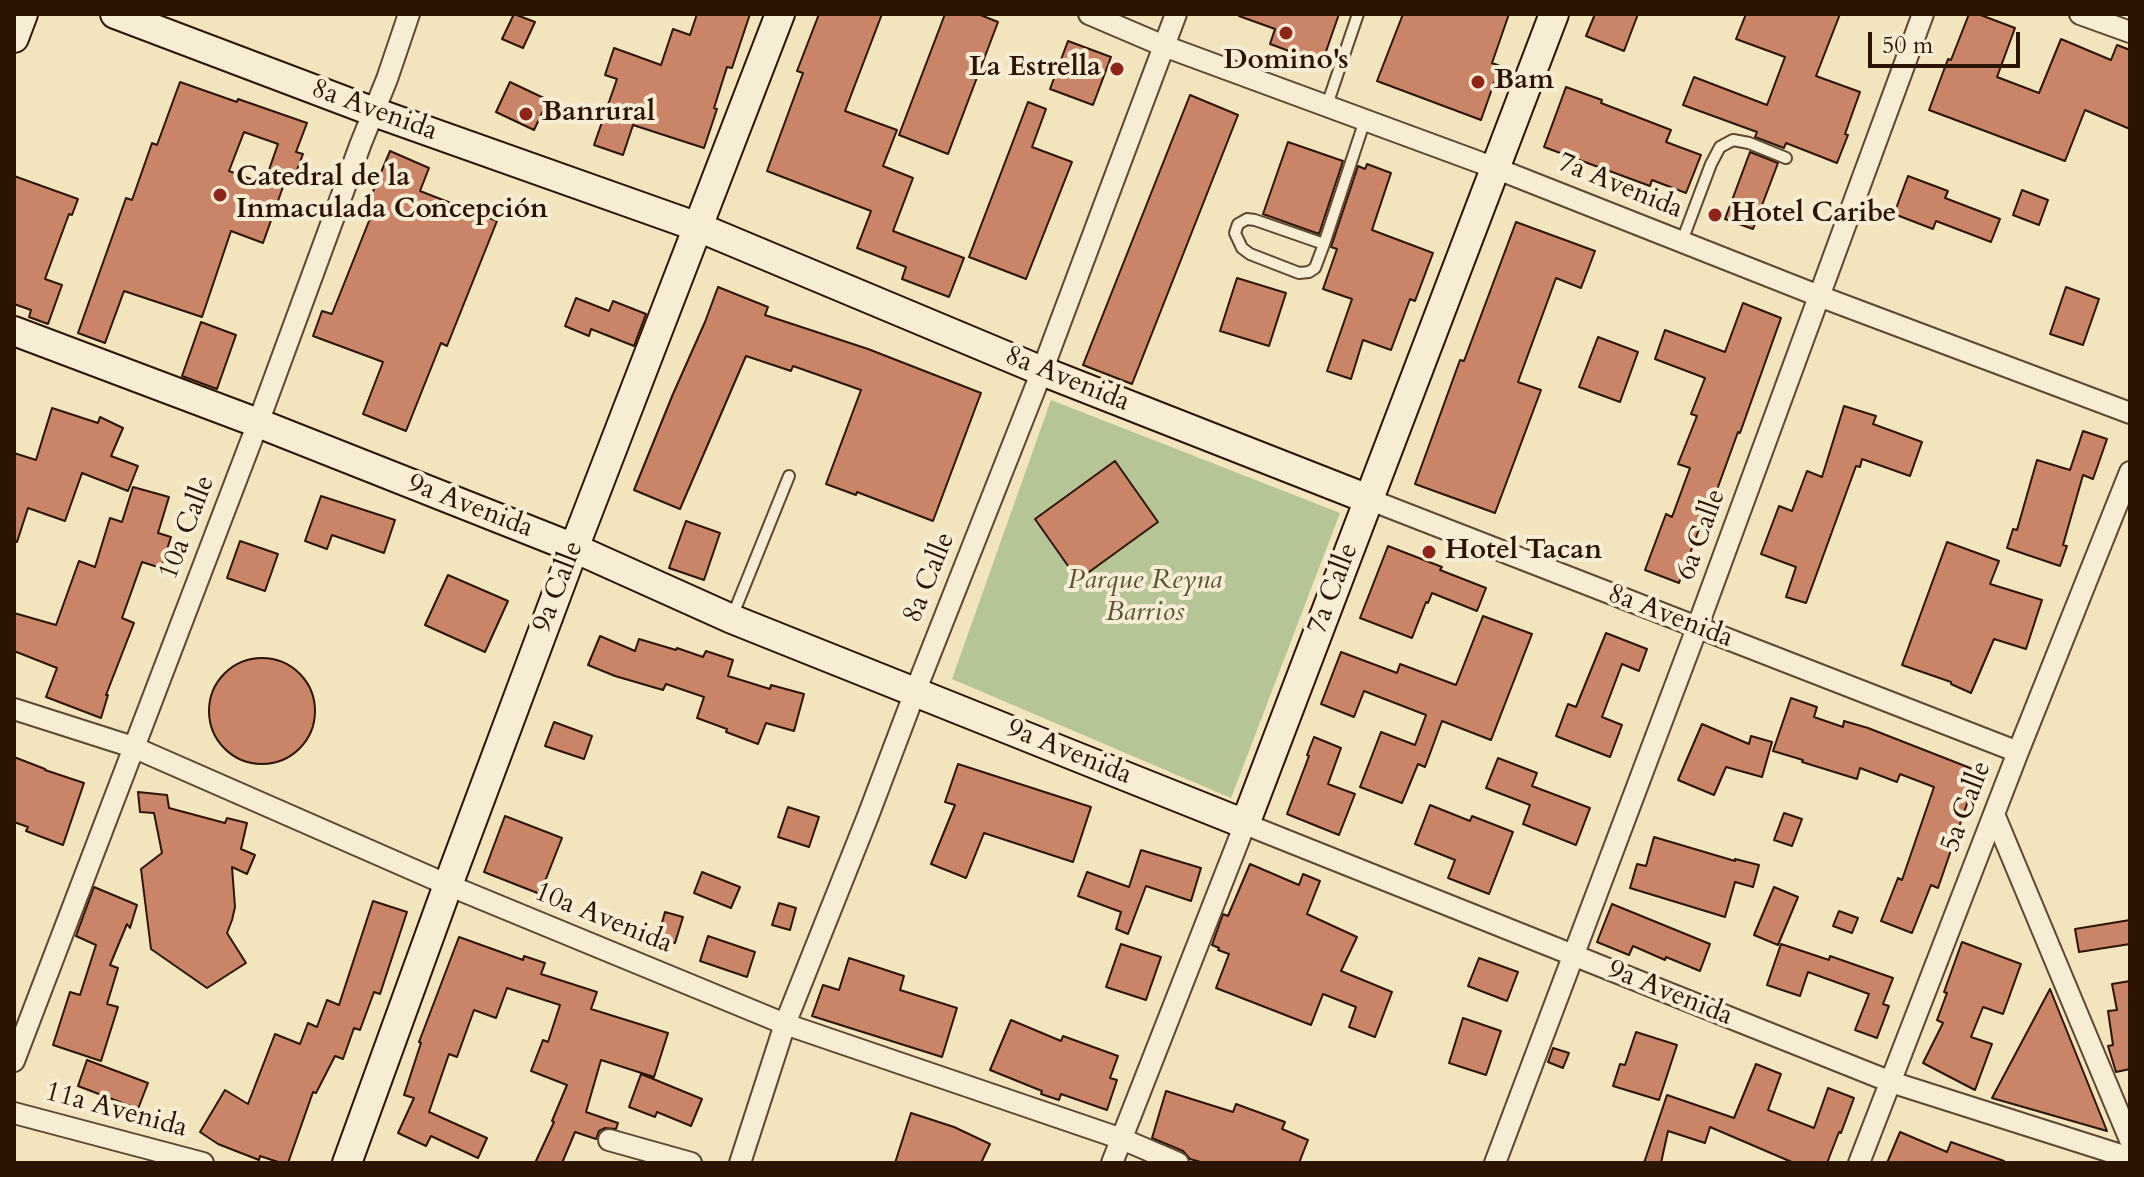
<!DOCTYPE html>
<meta charset="utf-8">
<style>
body{margin:0}
#map{position:relative;width:2144px;height:1177px;overflow:hidden;background:#f2e4bd;font-family:Cardo,serif}
canvas{display:block}
.frame{position:absolute;inset:0;border:16px solid #2c1404;pointer-events:none}
.scale{position:absolute;left:1868px;top:32px;width:152px;height:36px;box-sizing:border-box;border:4px solid #2c1404;border-top:0;padding-left:10px;font-size:24px;line-height:28px;white-space:nowrap;color:#2c1404;-webkit-text-stroke:6px #f7edd4;paint-order:stroke}
</style>
<div id="map">
<canvas width="2144" height="1177"></canvas>
<div class="frame"></div>
<div class="scale">50 m</div>
</div>
<script>
const ctx = document.querySelector('canvas').getContext('2d');
ctx.lineJoin = 'round';
function fillPath(path, color) {
  ctx.fillStyle = color;
  ctx.fill(path, 'evenodd');
}
function toPath(rows) {
  const path = new Path2D();
  for (const r of rows) {
    if (r.length === 3) {
      path.moveTo(r[0] + r[2], r[1]);
      path.arc(r[0], r[1], r[2], 0, 2 * Math.PI);
      continue;
    }
    path.moveTo(r[0], r[1]);
    for (let i = 2; i < r.length; i += 2) path.lineTo(r[i], r[i + 1]);
  }
  return path;
}
function trace(path, color, width, dash) {
  ctx.strokeStyle = color;
  ctx.lineWidth = width;
  ctx.lineCap = dash ? 'butt' : 'round';
  ctx.setLineDash(dash || []);
  ctx.stroke(path);
}
function label(font, color, halo, rows, align = 'center') {
  ctx.font = font + ' Cardo,serif';
  ctx.lineWidth = 8;
  ctx.setLineDash([]);
  ctx.textBaseline = 'middle';
  ctx.strokeStyle = halo;
  ctx.fillStyle = color;
  for (const [text, x, y, turn = 0] of rows) {
    ctx.save();
    ctx.translate(x, y);
    ctx.rotate((+turn || 0) * Math.PI / 180);
    ctx.textAlign = isNaN(turn) ? turn : align;
    if (halo) ctx.strokeText(text, 0, 0);
    ctx.fillText(text, 0, 0);
    ctx.restore();
  }
}
fillPath(toPath([
 [1051,400,1340,513,1231,798,952,679]
]), '#b5c595');
const building = toPath([
 [514,14,535,22,523,48,502,39,514,14],
 [697,14,750,14,732,68,727,67,714,108,717,109,704,148,633,125,623,155,594,145,617,79,605,75,614,48,661,65,673,29,690,35,697,14],
 [819,14,882,14,845,111,897,130,883,166,913,178,893,231,964,258,949,297,902,279,906,267,857,248,871,211,767,171,803,73,797,71,819,14],
 [945,14,978,14,998,22,948,154,899,135,945,14],
 [1240,14,1339,14,1322,63,1270,44,1275,29,1239,16,1240,14],
 [1403,14,1509,14,1492,63,1500,66,1481,120,1377,81,1403,14],
 [1595,14,1638,14,1624,51,1586,36,1595,14],
 [1746,14,1840,14,1816,76,1860,92,1845,134,1848,135,1837,163,1786,143,1784,148,1755,137,1757,132,1683,105,1694,77,1767,105,1785,57,1736,39,1746,14],
 [1969,14,1978,14,2015,28,1997,77,2039,93,2061,39,2111,60,2117,45,2130,50,2130,129,2085,110,2065,161,1929,110,1948,59,1951,60,1969,14],
 [1068,41,1111,57,1093,105,1050,89,1068,41],
 [180,82,237,102,238,99,307,123,296,152,303,154,291,186,284,184,263,243,231,231,202,317,124,291,105,343,78,333,126,198,132,200,152,143,157,145,180,82],
 [244,132,278,144,264,184,229,171,244,132],
 [510,82,548,100,534,130,496,112,510,82],
 [1566,87,1602,100,1601,103,1671,130,1666,142,1701,155,1686,193,1652,180,1650,186,1544,147,1566,87],
 [1190,95,1238,115,1132,384,1083,365,1190,95],
 [1028,102,1046,109,1032,147,1072,162,1026,279,969,257,1028,102],
 [1288,142,1343,161,1319,234,1263,214,1288,142],
 [390,151,429,168,420,191,497,221,447,346,441,343,406,431,363,414,383,362,313,336,322,311,332,314,373,211,366,208,390,151],
 [1750,152,1778,163,1753,229,1725,219,1750,152],
 [1367,164,1391,173,1372,230,1433,253,1415,301,1410,299,1391,350,1363,340,1351,379,1327,371,1352,299,1323,289,1337,249,1331,247,1358,166,1365,169,1367,164],
 [14,176,78,199,72,215,69,214,45,279,62,285,48,324,29,317,31,310,14,304,14,176],
 [1908,176,1948,191,1945,198,2000,219,1991,242,1936,221,1933,229,1894,214,1908,176],
 [2022,190,2048,200,2039,225,2013,215,2022,190],
 [1516,222,1595,251,1581,288,1556,278,1518,382,1541,390,1495,513,1415,484,1460,360,1464,361,1516,222],
 [1237,278,1286,293,1269,346,1220,331,1237,278],
 [718,287,768,307,765,315,868,349,981,393,933,521,857,492,856,495,826,484,861,390,793,366,791,371,746,356,680,509,634,490,673,394,705,322,718,287],
 [2066,287,2099,299,2083,345,2050,334,2066,287],
 [576,298,609,311,613,301,646,314,634,346,591,329,589,336,565,326,576,298],
 [1743,303,1781,318,1740,433,1738,432,1710,509,1707,508,1679,583,1645,570,1666,514,1672,517,1690,468,1678,464,1697,416,1691,414,1705,378,1655,359,1665,330,1725,352,1743,303],
 [201,322,236,335,217,389,182,376,201,322],
 [1598,337,1638,352,1620,402,1579,387,1598,337],
 [1844,406,1876,416,1873,424,1922,442,1910,476,1862,459,1860,467,1856,466,1806,603,1786,597,1796,567,1761,554,1779,506,1792,511,1807,471,1822,477,1844,406],
 [52,408,98,423,100,417,123,428,111,456,138,466,128,491,82,473,65,521,28,508,17,542,14,541,14,453,36,460,52,408],
 [2083,431,2107,439,2093,479,2083,475,2063,545,2067,546,2060,566,2007,548,2013,529,2017,530,2037,460,2070,470,2083,431],
 [1115,461,1158,522,1078,580,1035,519,1115,461],
 [133,487,169,497,158,533,171,537,161,568,142,562,122,618,134,623,106,695,108,695,101,718,46,697,57,668,14,651,14,613,56,625,79,561,95,567,110,518,122,522,133,487],
 [321,496,395,520,384,553,332,535,327,549,305,541,321,496],
 [686,521,720,533,704,580,669,568,686,521],
 [240,541,278,554,265,591,227,578,240,541],
 [1947,542,1999,561,1990,584,2042,600,2026,649,1994,639,1971,693,1951,684,1951,682,1902,665,1947,542],
 [1388,546,1442,567,1440,570,1486,588,1477,611,1432,593,1428,603,1426,602,1412,638,1360,618,1388,546],
 [448,575,508,601,485,652,425,625,448,575],
 [1483,616,1532,634,1491,740,1442,721,1425,767,1418,764,1402,803,1360,787,1381,732,1415,745,1426,715,1364,691,1354,717,1321,704,1341,652,1397,673,1400,664,1456,685,1483,616],
 [1606,633,1647,649,1639,671,1622,664,1602,717,1622,725,1610,757,1556,736,1568,704,1576,707,1606,633],
 [600,636,635,651,639,639,676,650,677,648,703,657,706,651,733,660,728,676,770,689,771,685,804,694,794,731,766,723,758,744,726,732,727,729,697,718,704,697,666,684,663,690,615,676,588,665,600,636],
 [262,711,53],
 [1791,698,1817,707,1814,717,1843,727,1844,721,1868,728,1983,773,1971,802,1968,801,1938,888,1931,885,1912,933,1881,921,1898,878,1902,880,1934,787,1900,774,1897,782,1860,768,1857,779,1802,762,1803,760,1773,751,1791,698],
 [554,722,592,736,584,759,545,746,554,722],
 [1702,724,1749,744,1751,736,1772,742,1762,777,1726,767,1714,795,1678,780,1702,724],
 [1314,737,1341,748,1328,784,1355,794,1339,835,1287,814,1309,756,1307,755,1314,737],
 [14,757,45,769,45,770,84,783,63,845,26,831,28,827,14,822,14,757],
 [1498,758,1537,773,1532,786,1590,808,1576,845,1523,824,1530,805,1486,788,1498,758],
 [958,764,1091,807,1073,862,984,833,966,878,931,864,955,805,945,802,958,764],
 [138,792,167,795,169,808,225,823,227,818,247,823,241,849,255,855,247,874,232,867,235,907,232,920,227,933,246,963,207,988,151,949,141,869,162,853,154,813,140,812,138,792],
 [1430,805,1470,821,1472,816,1513,832,1489,894,1448,878,1455,860,1415,844,1430,805],
 [788,807,819,817,809,847,778,837,788,807],
 [1784,813,1802,819,1792,846,1774,840,1784,813],
 [505,816,562,838,540,894,484,872,505,816],
 [1654,837,1735,861,1735,859,1759,865,1753,887,1735,882,1725,917,1630,888,1637,864,1646,866,1654,837],
 [1141,850,1201,868,1191,901,1146,886,1128,934,1116,929,1121,912,1078,896,1087,872,1129,887,1141,850],
 [1250,864,1299,885,1303,874,1320,881,1307,914,1357,937,1341,971,1392,992,1375,1037,1349,1027,1356,1007,1323,994,1311,1025,1216,988,1229,954,1218,950,1219,948,1212,945,1223,914,1228,916,1250,864],
 [702,872,740,887,731,908,694,893,702,872],
 [94,887,137,905,130,928,127,924,110,965,118,968,107,1004,118,1007,101,1061,53,1045,70,992,80,995,96,945,76,936,94,887],
 [1774,887,1798,897,1778,945,1754,935,1774,887],
 [373,901,407,912,380,994,374,992,360,1030,354,1028,343,1059,335,1056,316,1093,313,1092,288,1163,281,1163,260,1156,259,1160,218,1144,200,1132,225,1090,248,1104,275,1034,300,1044,308,1023,317,1027,327,1000,339,1005,373,901],
 [779,903,796,908,790,930,772,925,779,903],
 [1612,904,1710,944,1700,971,1666,957,1665,960,1633,946,1629,955,1597,942,1612,904],
 [1839,911,1858,918,1852,933,1833,926,1839,911],
 [665,912,683,917,675,943,658,937,665,912],
 [2130,920,2130,944,2079,952,2075,929,2130,920],
 [708,936,755,952,747,977,700,961,708,936],
 [459,937,523,960,524,956,545,963,541,974,597,992,591,1009,668,1033,654,1077,601,1060,586,1112,618,1123,616,1129,605,1128,599,1131,596,1139,575,1132,562,1163,535,1163,554,1122,552,1121,567,1085,531,1071,543,1040,548,1042,560,1005,507,988,496,1018,474,1010,457,1057,449,1054,429,1112,487,1138,478,1158,431,1136,426,1146,398,1133,414,1098,404,1095,421,1043,419,1042,459,937],
 [1962,942,2021,964,2003,1014,1983,1007,1971,1037,1992,1044,1975,1090,1923,1063,1943,1023,1937,1020,1947,993,1944,992,1962,942],
 [1121,944,1161,957,1146,1000,1106,987,1121,944],
 [1781,944,1829,960,1830,956,1893,978,1883,1004,1889,1006,1877,1038,1855,1030,1869,994,1808,972,1800,996,1767,985,1781,944],
 [849,958,904,976,900,990,957,1008,942,1057,812,1016,823,985,839,990,849,958],
 [1479,958,1518,972,1507,1001,1468,986,1479,958],
 [2130,981,2130,1069,2116,1072,2108,1046,2113,1045,2108,1011,2117,1010,2112,984,2130,981],
 [2050,989,2085,1076,2107,1131,1992,1098,2050,989],
 [1463,1018,1501,1031,1486,1075,1449,1063,1463,1018],
 [1011,1020,1061,1041,1063,1036,1118,1056,1110,1078,1117,1080,1107,1110,1061,1094,1059,1100,1041,1094,1042,1091,990,1070,1011,1020],
 [1636,1032,1677,1045,1659,1100,1613,1086,1620,1064,1625,1065,1636,1032],
 [1553,1048,1569,1053,1563,1068,1548,1062,1553,1048],
 [87,1060,148,1083,138,1109,78,1086,87,1060],
 [1756,1064,1781,1074,1768,1110,1814,1128,1828,1088,1854,1098,1841,1133,1839,1132,1827,1163,1794,1163,1710,1127,1705,1143,1668,1131,1661,1163,1644,1163,1667,1095,1734,1118,1756,1064],
 [641,1074,702,1099,691,1126,657,1112,655,1117,629,1107,641,1074],
 [1166,1091,1233,1112,1236,1104,1285,1122,1282,1129,1308,1140,1299,1163,1204,1163,1190,1159,1183,1151,1152,1138,1166,1091],
 [911,1113,954,1127,990,1144,981,1163,895,1163,911,1113],
 [1900,1132,1947,1152,1951,1142,2004,1161,2004,1163,1887,1163,1900,1132]
]);
fillPath(building, '#ca8569');
trace(building, '#2c1404', 2);
const lane = toPath([
 [1327,105,1358,14],
 [1682,241,1711,164,1720,147,1733,140,1749,143,1786,158],
 [1324,244,1255,220,1247,219,1238,224,1235,233,1242,248,1250,254,1299,273,1309,272,1315,268,1324,244,1365,120],
 [732,617,789,476]
]);
const street = toPath([
 [1089,14,1164,46,1495,168,1819,296,2130,413],
 [2080,14,2130,32],
 [1368,499,2018,752],
 [14,709,133,747,448,885,785,1024,1122,1139,1178,1163],
 [1994,814,2130,1140],
 [14,1061,258,423,361,143,387,79,409,14],
 [14,1113,203,1163],
 [609,1140,691,1163],
 [740,1163,785,1024,868,816,915,692,1042,371,1176,14],
 [1112,1163,1245,824,1891,1082,2130,1158],
 [1495,1163,1697,628,1923,14],
 [1859,1163,2018,752,2130,472]
]);
const secondary = toPath([
 [115,14,374,112,698,227,1042,371,1368,499],
 [14,38,23,14],
 [14,331,258,423,574,548,732,619,1245,824,1554,14],
 [347,1163,448,885,574,548,780,14]
]);
trace(lane, '#5e4832', 14);
trace(street, '#5e4832', 24);
trace(secondary, '#2c1404', 32);
trace(lane, '#f7edd4', 10);
trace(street, '#f7edd4', 20);
trace(secondary, '#f7edd4', 28);
for (const [x, y, r, color] of [
 [1286,33,8,"#8f2418"],
 [1117,69,8,"#8f2418"],
 [1478,82,8,"#8f2418"],
 [526,114,8,"#8f2418"],
 [220,195,8,"#8f2418"],
 [1715,215,8,"#8f2418"],
 [1429,552,8,"#8f2418"]
]) {
  const dot = new Path2D();
  dot.arc(x, y, r, 0, 2 * Math.PI);
  ctx.fillStyle = color;
  ctx.fill(dot);
  trace(dot, '#f7edd4', 3);
}
label('bold 28px', '#2c1404', '#f7edd4', [
 ["Domino's",1286,62,"center"],
 ["La Estrella",1101,69,"right"],
 ["Bam",1494,82],
 ["Banrural",542,114],
 ["Catedral de la",236,179],
 ["Inmaculada Concepción",236,211],
 ["Hotel Caribe",1731,215],
 ["Hotel Tacan",1445,552]
], 'left');
label('28px', '#2c1404', '#f7edd4', [
 ["8a Avenida",374,111,20],
 ["7a Avenida",1620,187,22],
 ["8a Avenida",1067,380,22],
 ["9a Avenida",470,507,21],
 ["10a Calle",188,528,-69],
 ["6a Calle",1702,535,-70],
 ["8a Calle",930,578,-68],
 ["9a Calle",559,587,-69],
 ["7a Calle",1334,589,-69],
 ["8a Avenida",1670,617,21],
 ["9a Avenida",1069,753,22],
 ["5a Calle",1967,807,-69],
 ["10a Avenida",603,919,22],
 ["9a Avenida",1670,994,22],
 ["11a Avenida",116,1111,15]
]);
label('italic 28px', '#5c5237', '#f7edd4', [
 ["Parque Reyna",1145,582],
 ["Barrios",1145,614]
]);
</script>
